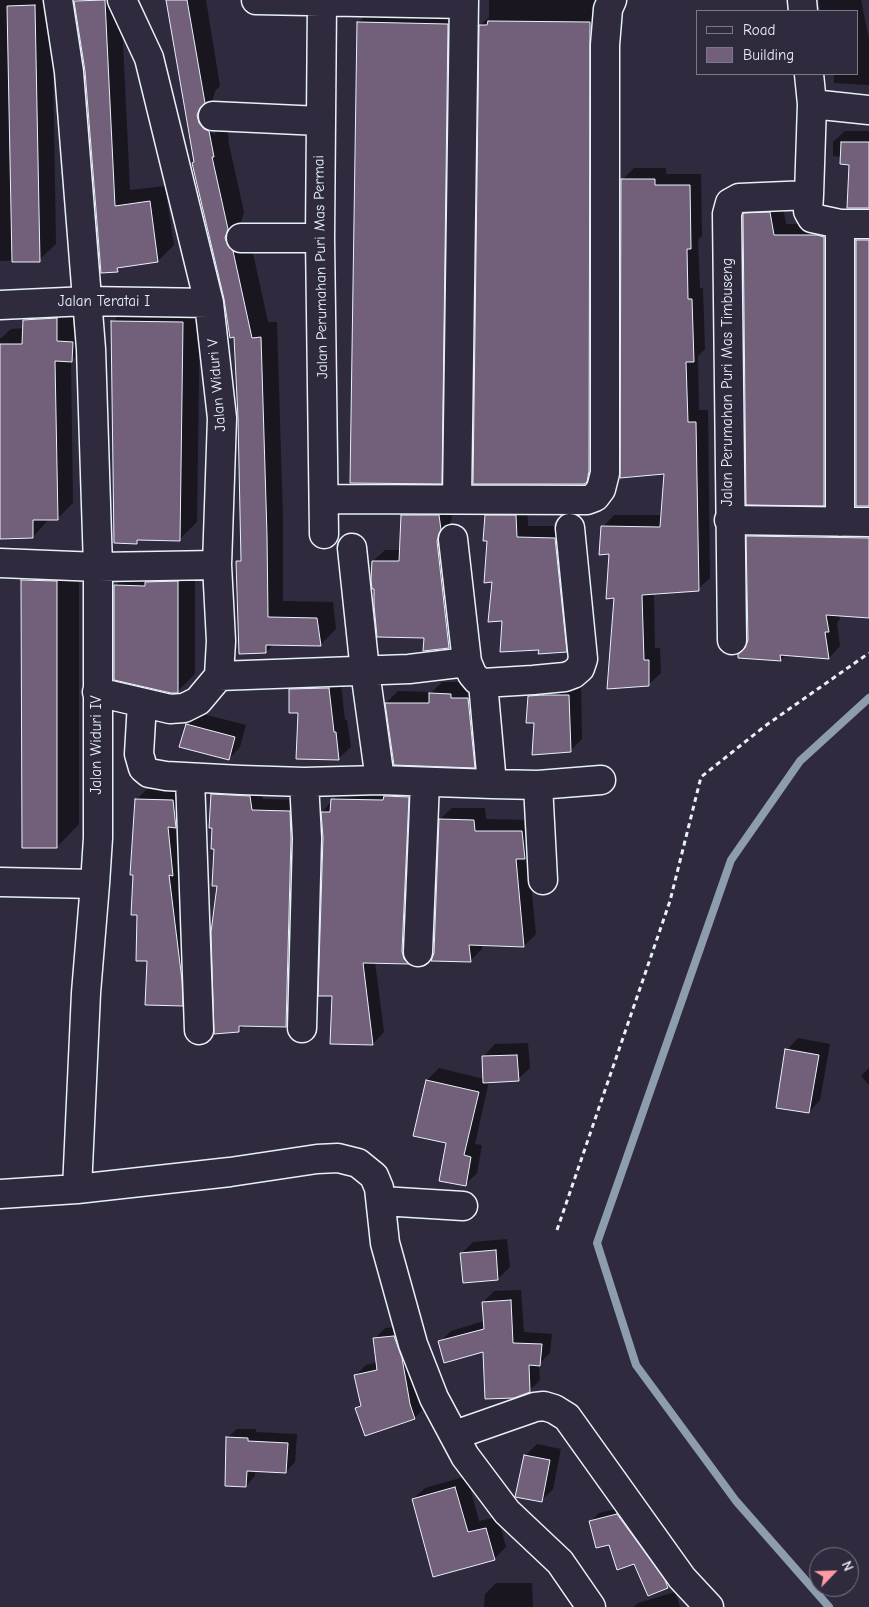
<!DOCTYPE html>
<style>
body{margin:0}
#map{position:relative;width:869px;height:1607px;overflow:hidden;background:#2f2a3d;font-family:"Comic Neue",sans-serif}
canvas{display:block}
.legend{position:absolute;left:696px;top:10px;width:162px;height:65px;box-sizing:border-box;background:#2f2a3d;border:1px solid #797a88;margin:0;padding:6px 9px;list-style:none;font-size:15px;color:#e8f1f8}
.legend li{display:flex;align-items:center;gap:10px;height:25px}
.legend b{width:25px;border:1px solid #797a88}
.north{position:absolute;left:809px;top:1547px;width:50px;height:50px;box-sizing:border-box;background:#2f2a3d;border:1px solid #797a88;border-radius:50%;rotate:66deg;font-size:14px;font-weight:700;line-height:20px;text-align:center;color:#e8f1f8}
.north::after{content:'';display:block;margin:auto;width:18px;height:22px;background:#ff9aa2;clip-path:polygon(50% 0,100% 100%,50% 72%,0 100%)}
</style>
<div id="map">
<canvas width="869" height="1607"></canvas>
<ul class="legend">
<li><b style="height:6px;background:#2f2a3d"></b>Road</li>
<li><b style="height:14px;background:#72607a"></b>Building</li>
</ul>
<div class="north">N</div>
</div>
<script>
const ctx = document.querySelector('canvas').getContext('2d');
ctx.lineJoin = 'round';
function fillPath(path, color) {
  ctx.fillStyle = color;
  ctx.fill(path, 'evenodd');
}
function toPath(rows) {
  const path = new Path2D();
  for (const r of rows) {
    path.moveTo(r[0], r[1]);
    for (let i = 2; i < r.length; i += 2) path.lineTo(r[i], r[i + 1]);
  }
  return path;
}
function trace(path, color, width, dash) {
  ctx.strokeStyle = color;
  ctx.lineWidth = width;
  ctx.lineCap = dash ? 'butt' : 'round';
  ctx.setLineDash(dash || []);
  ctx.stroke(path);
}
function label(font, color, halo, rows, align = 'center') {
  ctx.font = font + ' "Comic Neue",sans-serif';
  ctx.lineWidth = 4.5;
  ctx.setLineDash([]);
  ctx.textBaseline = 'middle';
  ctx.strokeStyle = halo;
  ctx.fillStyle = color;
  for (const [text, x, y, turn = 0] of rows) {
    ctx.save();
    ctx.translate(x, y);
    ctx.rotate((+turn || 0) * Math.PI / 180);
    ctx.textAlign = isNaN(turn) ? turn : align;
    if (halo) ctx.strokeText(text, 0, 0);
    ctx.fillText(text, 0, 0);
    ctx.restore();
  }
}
fillPath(toPath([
 [0,0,52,0,56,244,39,260,0,261],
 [75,0,121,0,130,190,165,186,174,245,158,261,122,266,117,271],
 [167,0,206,0,220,86,215,91,213,99,215,107,225,115,229,139,228,140,244,212,241,222,244,230,249,235,268,322,277,322,283,518,283,601,333,602,336,629,320,645,274,644,266,652,237,562,242,557,239,418,235,336,195,161],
 [207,128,216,132,215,134,207,131],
 [489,0,601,0,598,469,584,483,481,25,489,17],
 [819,0,861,0,869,39,869,85,834,83,834,74,858,74,858,11,820,11],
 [370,11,459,13,453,471,441,483,358,23],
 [845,131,869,131,869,207,850,164,842,157,833,156,833,142],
 [634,168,666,168,666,174,701,174,702,236,698,240,700,288,703,288,705,349,698,356,699,410,708,410,710,578,698,589,654,593,655,648,660,648,661,673,649,684,615,597,610,553,603,527,614,515,662,515,666,473,622,180],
 [782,201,786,224,829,224,836,493,824,504,745,214,756,202],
 [869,228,869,505,857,240],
 [73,302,73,326,88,326,87,344,71,361,73,503,57,519,49,519,33,537,0,537,0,339,11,329,24,328,24,320,40,304],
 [130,304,200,305,197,522,180,539,140,539,137,542,113,322],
 [414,504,451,504,452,517,449,528,461,635,449,647,425,637,376,587,373,561,385,550,401,550,402,515],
 [498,504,527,504,528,526,567,526,578,639,566,651,540,649,504,620,493,581,486,516],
 [759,525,869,526,869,617,839,614,840,619,837,623,840,646,829,658,786,655,781,660,747,647,749,640,748,536],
 [45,557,79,559,79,824,57,847,23,847,23,580],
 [195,564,195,674,177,692,115,586,132,568],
 [340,676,345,720,347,720,351,747,339,758,298,758,299,712,291,690,303,678],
 [442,682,462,682,462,686,480,687,486,755,474,766,395,764,386,703,398,691,432,692],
 [581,683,582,739,570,751,529,696,541,685],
 [199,713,246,725,240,747,229,759,187,725],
 [224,783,262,785,263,799,301,800,298,1014,286,1025,245,1025,238,1031,219,885,212,795],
 [420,785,420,952,408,963,375,962,384,1032,373,1044,334,995,322,812,344,788],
 [148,788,184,789,194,993,182,1005,148,960,139,914,136,800],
 [452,808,485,808,486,819,533,820,536,846,528,855,536,934,524,946,482,944,482,949,471,960,440,819],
 [798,1038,830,1044,820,1100,809,1112,787,1050],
 [528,1043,530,1068,518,1079,489,1081,475,1144,482,1145,477,1173,465,1185,447,1142,414,1136,427,1080,439,1068,484,1079,484,1056,495,1044],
 [869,1068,869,1085,861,1076],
 [507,1239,510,1267,498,1279,461,1254,473,1242],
 [521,1290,524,1332,552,1334,550,1353,539,1364,540,1380,529,1391,484,1350,440,1342,451,1331,484,1321,483,1302,494,1291],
 [405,1326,425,1407,415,1418,357,1408,361,1403,356,1375,366,1365,377,1362,374,1339,385,1328],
 [237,1429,256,1429,256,1432,297,1434,295,1462,286,1472,255,1470,255,1476,246,1486,227,1438],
 [537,1444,561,1449,553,1489,541,1501,525,1456],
 [467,1476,479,1521,498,1517,506,1547,494,1559,413,1499,425,1488],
 [626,1506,676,1578,667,1587,610,1543,591,1521,599,1513],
 [496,1583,532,1583,533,1607,484,1607,485,1594],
 [675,1592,680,1607,634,1607,638,1603]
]), '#0007');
trace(toPath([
 [829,1607,736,1501,636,1365,597,1243,731,860,800,761,869,698]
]), '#8d9dae', 8);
const building = toPath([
 [105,0,115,206,150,201,158,262,117,268,118,272,101,273,85,71,74,1,105,0],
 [166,0,187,0,205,103,200,108,197,115,199,123,204,129,209,131,214,157,212,157,228,229,225,238,228,246,233,251,252,338,261,337,267,535,268,617,317,618,321,646,266,645,266,653,239,654,236,561,241,561,238,418,234,337,230,338,224,299,192,163,194,162,166,0],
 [35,5,40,262,12,262,7,6,35,5],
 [488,21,590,22,589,471,587,482,584,484,473,484,479,25,487,25,488,21],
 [357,22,448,24,442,484,350,483,357,22],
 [841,142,869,142,869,208,847,208,849,165,840,164,841,142],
 [621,179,655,179,655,185,690,185,691,249,687,249,688,299,692,299,694,362,686,362,688,422,696,422,699,591,642,595,644,660,649,660,649,686,607,689,614,598,606,599,609,554,599,555,601,526,660,527,664,474,620,478,621,179],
 [770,212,774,235,817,235,824,237,824,506,746,505,743,216,743,213,770,212],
 [856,240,869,240,869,506,856,506,856,240],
 [57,318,57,341,73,342,72,362,55,361,58,520,33,520,33,538,0,539,0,344,22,344,23,320,57,318],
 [111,321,183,322,180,541,137,540,137,544,114,543,111,321],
 [401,515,439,515,441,530,437,541,449,648,423,651,424,638,377,637,374,605,374,589,372,589,371,580,372,561,399,561,401,515],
 [485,515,516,515,517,537,555,538,567,652,538,654,539,650,500,652,502,621,488,622,492,582,484,583,487,541,483,541,485,515],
 [746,536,869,538,869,618,826,615,829,632,825,632,829,659,780,655,781,661,738,658,738,654,745,648,748,640,746,536],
 [21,580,57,581,57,848,22,848,21,580],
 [178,581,178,693,171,693,114,680,114,585,145,586,145,582,178,581],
 [329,688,334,732,336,732,339,760,296,759,298,713,289,713,289,689,329,688],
 [429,693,451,694,451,698,468,698,475,768,394,765,385,703,429,703,429,693],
 [543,695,569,695,571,752,532,755,534,723,526,723,528,696,543,695],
 [186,724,235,737,229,760,179,747,186,724],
 [211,794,250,796,252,810,290,811,291,838,286,1027,239,1026,239,1032,214,1034,211,932,217,886,212,886,214,849,211,849,212,828,209,828,211,794],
 [384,796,409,797,402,951,404,959,409,964,363,963,373,1045,330,1044,332,996,318,996,323,838,321,812,330,812,331,799,383,800,384,796],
 [135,799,173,800,176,828,168,827,173,876,169,875,182,980,183,1006,145,1005,147,961,136,961,137,915,131,915,133,875,130,875,135,799],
 [439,819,474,820,475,831,522,831,525,859,516,859,524,947,469,945,471,962,431,961,434,953,439,819],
 [785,1049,819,1055,809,1113,776,1108,785,1049],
 [517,1055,519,1081,483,1083,482,1056,517,1055],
 [426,1080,479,1092,464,1155,471,1157,466,1186,439,1181,446,1143,413,1136,426,1080],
 [496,1250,498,1280,463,1283,460,1253,496,1250],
 [511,1300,513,1343,542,1344,540,1366,529,1365,530,1392,514,1398,485,1399,483,1352,444,1363,438,1341,484,1329,482,1302,511,1300],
 [394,1336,402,1358,410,1404,415,1419,365,1436,355,1408,361,1406,354,1375,377,1370,373,1338,394,1336],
 [226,1437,248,1438,248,1441,288,1443,286,1473,247,1471,246,1487,225,1486,226,1437],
 [524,1455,550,1460,542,1502,515,1497,524,1455],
 [455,1487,468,1532,486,1528,495,1560,433,1577,412,1499,455,1487],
 [617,1514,665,1580,668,1588,648,1596,634,1564,617,1570,609,1545,596,1548,589,1521,617,1514]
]);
fillPath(building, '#72607a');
trace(building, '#e8f1f8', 1);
const minor = toPath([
 [58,0,69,72,91,349,98,567,98,838,95,884,86,993,77,1189],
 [256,0,464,4],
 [802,0,803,11],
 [322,1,320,238,324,534],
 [812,104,869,110],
 [213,116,320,121],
 [809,195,812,104,809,74],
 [241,238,320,238],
 [0,305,87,301,209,303],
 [324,499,587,500,595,497,601,489,605,473,605,45,608,9,612,0],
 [457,499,464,0],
 [729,520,869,522],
 [840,522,840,224,869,224],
 [453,539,467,662,472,674,477,680,483,683,533,680,565,677,573,674,580,668,583,659,570,528],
 [352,548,365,671,380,780],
 [0,563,98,567,217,565],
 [732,640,727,214,730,203,739,198,809,195,808,211,812,218,840,224],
 [219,676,409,669,467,662],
 [483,683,492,784,538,785,601,780],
 [97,692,170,709,184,708,198,701,219,676,221,641,217,565,222,418,209,303,149,58,122,0],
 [142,703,139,754,143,768,149,773,166,776,241,780,304,782,307,838,302,1028],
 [190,778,199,1030],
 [304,782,380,780,492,784],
 [538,785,543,880],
 [0,882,95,884],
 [418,952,425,782],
 [0,1194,77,1189,230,1172,317,1159,338,1158,358,1163,374,1176,379,1188,385,1243,413,1344,434,1398,465,1456,507,1512,560,1562,591,1607],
 [382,1201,463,1206],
 [455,1435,535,1407,544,1406,554,1409,567,1417,682,1578,709,1607]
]);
trace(minor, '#e8f1f8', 31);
trace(toPath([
 [557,1230,670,901,701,777,765,726,869,653]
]), '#e8f1f8', 3, [5, 4]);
trace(minor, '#2f2a3d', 28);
label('15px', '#e8f1f8', '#2f2a3d', [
 ["Jalan Perumahan Puri Mas Permai",321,267,-91],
 ["Jalan Teratai I",104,302],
 ["Jalan Perumahan Puri Mas Timbuseng",728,382,-90],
 ["Jalan Widuri V",217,385,-95],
 ["Jalan Widuri IV",97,745,-90]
]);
</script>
